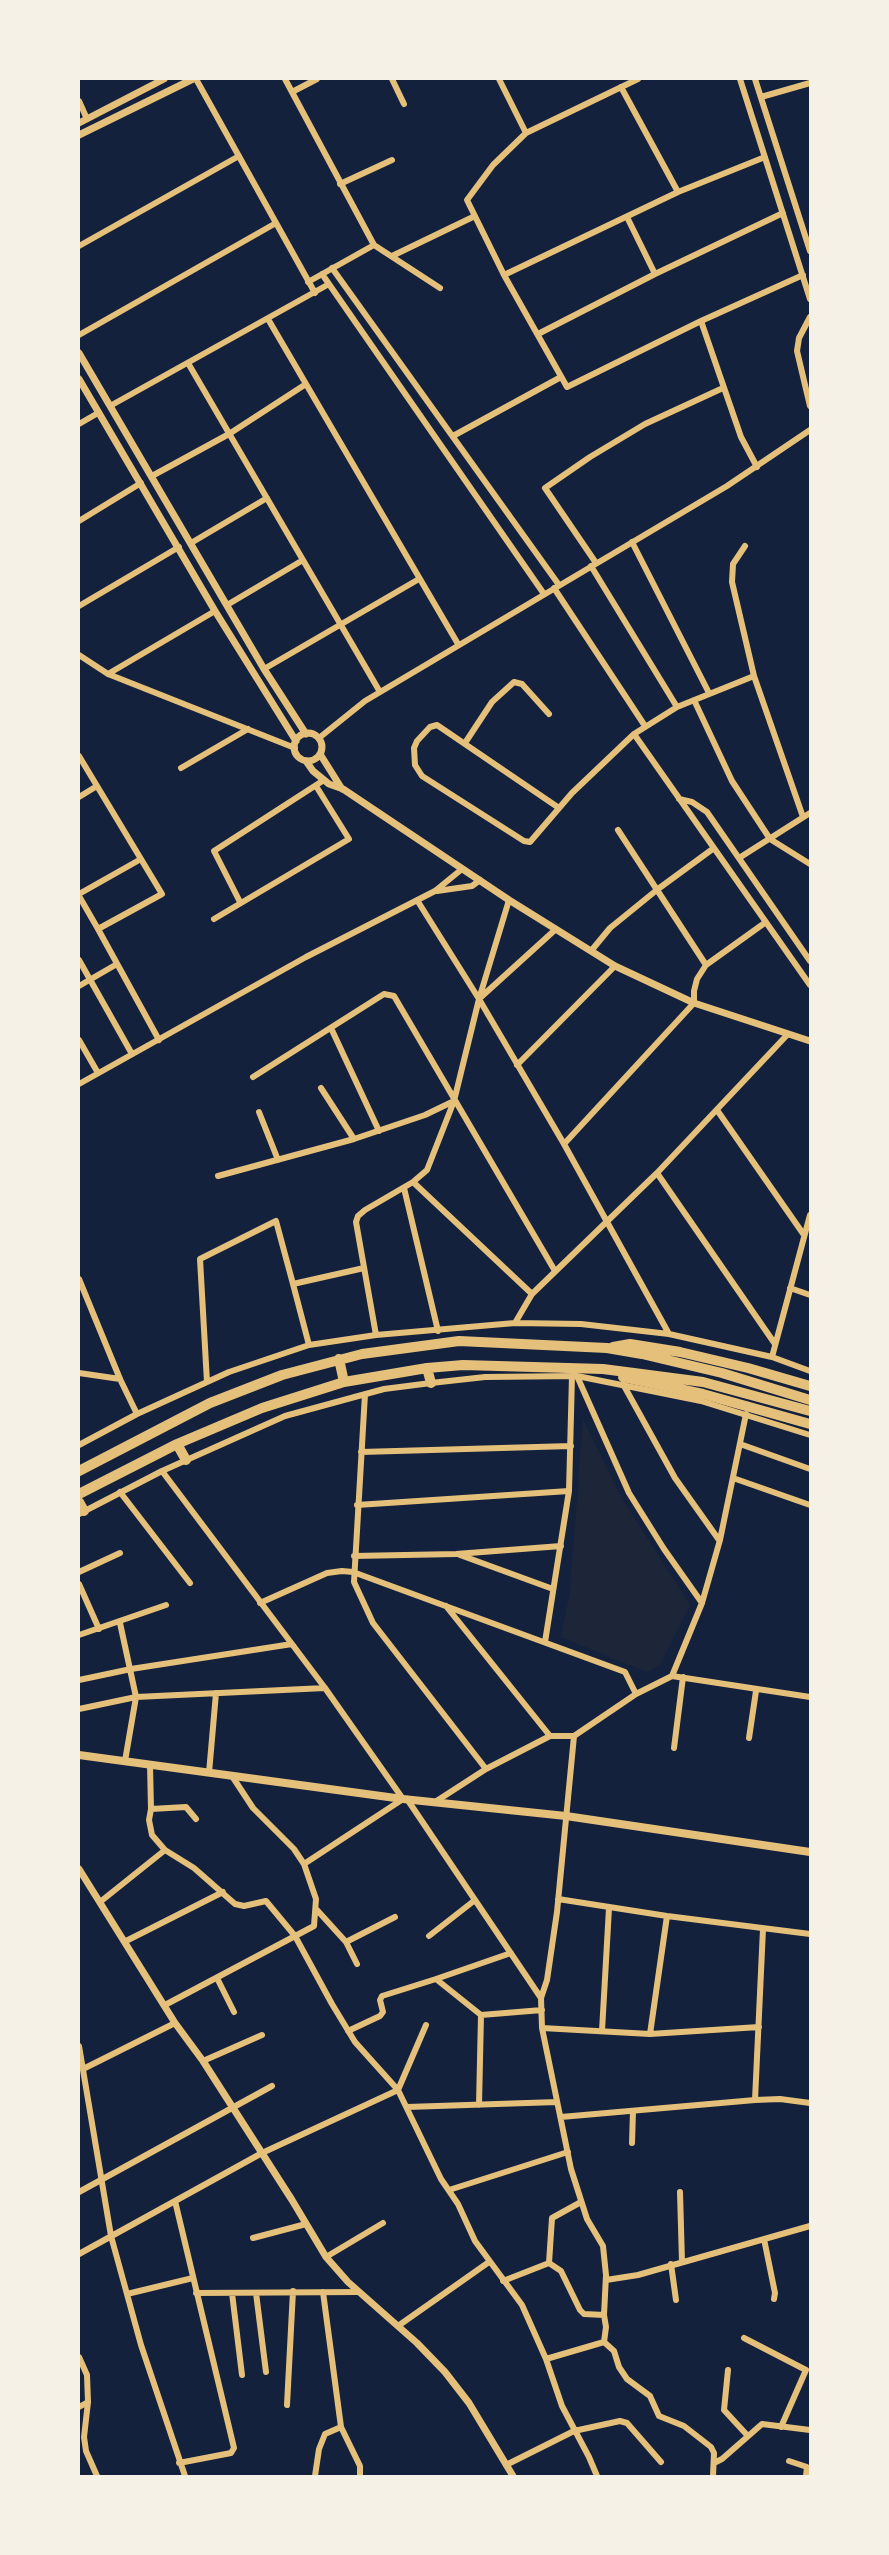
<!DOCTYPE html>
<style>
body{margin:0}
#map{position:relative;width:889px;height:2555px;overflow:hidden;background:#14213d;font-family:"IBM Plex Sans",sans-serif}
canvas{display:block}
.frame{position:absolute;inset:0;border:80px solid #f6f1e7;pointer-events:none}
</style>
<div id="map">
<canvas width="889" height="2555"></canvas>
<div class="frame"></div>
</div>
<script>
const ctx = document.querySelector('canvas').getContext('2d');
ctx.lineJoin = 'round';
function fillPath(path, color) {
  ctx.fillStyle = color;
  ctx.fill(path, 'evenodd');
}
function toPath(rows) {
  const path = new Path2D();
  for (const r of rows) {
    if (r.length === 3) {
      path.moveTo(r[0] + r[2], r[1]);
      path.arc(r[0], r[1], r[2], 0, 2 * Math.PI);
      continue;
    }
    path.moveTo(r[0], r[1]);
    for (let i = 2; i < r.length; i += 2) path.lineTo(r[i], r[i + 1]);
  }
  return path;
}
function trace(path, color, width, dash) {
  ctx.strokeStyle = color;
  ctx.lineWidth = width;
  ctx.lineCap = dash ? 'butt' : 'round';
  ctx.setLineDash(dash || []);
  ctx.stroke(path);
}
fillPath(toPath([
 [583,1419,622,1499,690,1605,660,1665,647,1672,561,1637,570,1592]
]), '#1d2539');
trace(toPath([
 [196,79,315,293],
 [285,79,374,245,440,288],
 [392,79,404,104],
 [499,79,526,133],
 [638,79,526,133,493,165,467,200,504,275,567,387,701,321,803,275],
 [740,79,810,299],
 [755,79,810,251],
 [621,87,678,192],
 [292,92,317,79],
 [761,97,810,83],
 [79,101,87,119],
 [340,184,392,160],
 [627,217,655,274],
 [79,246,239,156],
 [392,256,475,216],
 [332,268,559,585],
 [322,274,544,594],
 [504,275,678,192,765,157],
 [308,282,374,245],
 [810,317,799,338,797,351,810,406],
 [268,319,458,644],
 [701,321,741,437,757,467],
 [538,334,655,274,783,213],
 [79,335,276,223],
 [188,363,380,692],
 [110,406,329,284],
 [79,424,98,413],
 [453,436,561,377],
 [152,476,229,434,306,384],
 [79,521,141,483],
 [632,542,709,693],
 [191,543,267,498],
 [745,546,733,564,732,582,754,676,803,817],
 [596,563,545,488,590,457,645,424,723,388],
 [591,566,677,707],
 [554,588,645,726],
 [227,605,303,560],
 [79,606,179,547],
 [79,655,108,674,295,748],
 [264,669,419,579],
 [108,674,215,611],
 [694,700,732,781,770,839,810,864],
 [634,734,810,985],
 [319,738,365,701,727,486,810,430],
 [465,743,492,702,514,682,522,684,549,714],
 [79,756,162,894,98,929,159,1040],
 [181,768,248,729],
 [79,797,97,786],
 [679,799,692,802,707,812,810,961],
 [559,808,437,725,430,727,417,741,414,748,415,765,422,776,524,841,530,842,572,793,634,734,677,707,754,676],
 [618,830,706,965],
 [739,858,810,813],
 [437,891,472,886,480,880],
 [79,894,141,859],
 [79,896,98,929],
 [417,900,479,999,564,1144,669,1334],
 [240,902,214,851,324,780],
 [214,919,349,839,316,786],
 [591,951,610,928,658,889,714,848],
 [79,960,132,1054],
 [79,986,117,964],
 [480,998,556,929],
 [331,1028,379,1131],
 [79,1040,98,1073],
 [517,1065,615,966],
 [253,1077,384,994,394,996,555,1271],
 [79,1084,306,957,435,891,462,869],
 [321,1088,354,1139],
 [717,1110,804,1235],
 [259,1112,278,1160],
 [564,1144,694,1003,694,991,697,979,706,965,766,922],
 [657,1173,775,1344],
 [218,1176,354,1139,425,1115,454,1101],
 [413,1182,532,1294],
 [404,1188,438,1331],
 [79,1279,120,1379,137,1414,229,1372,309,1345,376,1335,515,1323,581,1324,669,1334,772,1357,810,1371],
 [293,1284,309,1345],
 [790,1288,810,1295],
 [515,1323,532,1294,657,1173,788,1034],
 [376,1335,356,1222,358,1216,365,1210,413,1182,427,1170,454,1101,479,999,509,900],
 [772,1357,810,1215],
 [79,1373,120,1379],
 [577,1376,629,1493,664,1549,702,1603],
 [207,1382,200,1259,276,1221,293,1284,364,1268],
 [623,1384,675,1478,719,1540],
 [365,1394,354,1582,373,1623,486,1769],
 [740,1444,810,1469],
 [79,1445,137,1414],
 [361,1452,571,1446],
 [162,1471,325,1688,403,1799,304,1864],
 [733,1478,810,1505],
 [120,1492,190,1583],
 [357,1505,569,1491],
 [79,1514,162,1471,285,1416,384,1389,431,1383,485,1377,577,1376,701,1401,810,1435],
 [460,1555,553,1589],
 [354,1556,456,1554,561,1546],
 [79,1572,120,1553],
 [79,1584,99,1629],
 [260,1603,327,1573,342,1571,353,1572,625,1672,636,1694],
 [446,1606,550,1736],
 [120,1623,136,1697,125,1761],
 [79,1635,166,1605],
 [545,1642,569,1491,572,1376],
 [672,1676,702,1603,720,1540,746,1414],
 [79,1680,131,1669,292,1644],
 [79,1709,136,1697,325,1688],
 [749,1738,756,1691],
 [674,1748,683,1677],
 [150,1765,151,1809,149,1820,152,1835,165,1850,194,1868,235,1904,244,1906,266,1901,295,1936,332,2004,355,2042,398,2090,441,2179,458,2204,475,2241,522,2305,546,2359,604,2342,606,2327,604,2315,606,2275,603,2246,587,2219,571,2169,542,2028,541,1998,547,1980,557,1912,574,1736],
 [209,1773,216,1693],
 [407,1799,541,1998],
 [435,1802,486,1769,550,1736,574,1736,636,1694,672,1676,810,1697],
 [151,1809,186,1807,196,1819],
 [558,1899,667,1916,810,1934],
 [100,1902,165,1850],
 [317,1910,346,1942,357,1964],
 [429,1936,475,1900],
 [126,1941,223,1892],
 [346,1942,395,1917],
 [511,1953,436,1979,481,2015,542,2010],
 [217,1978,234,2012],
 [165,2005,314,1926,316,1899,304,1864,294,1849,253,1808,232,1776],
 [542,2028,650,2034,759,2027],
 [348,2031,380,2016,383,2012,380,2000,382,1996,436,1979],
 [602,2031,609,1908],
 [650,2034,667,1916],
 [79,2046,111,2236,141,2345,185,2476],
 [203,2061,262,2035],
 [83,2069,175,2023],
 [755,2100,763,1929],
 [479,2105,481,2015],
 [407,2107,557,2102],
 [561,2117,755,2100,780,2099,810,2103],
 [632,2143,633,2111],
 [449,2190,568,2152],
 [79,2192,272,2086],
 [680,2192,682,2262],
 [175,2201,234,2448,231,2453,179,2463],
 [253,2238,306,2224],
 [764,2239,775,2293,774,2299],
 [79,2254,262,2153,398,2090,426,2025],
 [326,2257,383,2223],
 [549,2263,561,2271,580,2310,584,2314,604,2315],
 [671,2264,676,2300],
 [606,2280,638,2275,810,2226],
 [503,2281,549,2263,552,2218,581,2202],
 [323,2292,341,2427,360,2466,360,2476],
 [196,2293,359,2292],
 [232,2293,242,2375],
 [256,2293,266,2372],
 [127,2294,193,2278],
 [398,2326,489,2262],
 [744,2338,806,2370,781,2427],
 [604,2342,614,2351,619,2367,627,2379,650,2396,659,2416,684,2426,711,2447,714,2453,713,2476],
 [79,2357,87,2375,88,2402,84,2437,86,2451,97,2476],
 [546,2359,562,2406,589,2457,597,2476],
 [728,2370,724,2410,747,2435],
 [287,2405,293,2291],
 [79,2407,88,2402],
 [789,2461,807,2467,806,2476],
 [714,2463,722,2459,762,2424,810,2430],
 [506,2465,574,2431,620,2421,627,2423,661,2462],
 [315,2476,319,2449,325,2434,341,2427]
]), '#e5c07b', 6);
trace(toPath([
 [79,123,164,79],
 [79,135,193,79],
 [79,353,264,669,306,734],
 [79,379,215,611,296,741],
 [308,747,14],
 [320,754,342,789],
 [306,761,313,771,329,784,343,789,509,900,615,966,694,1003,810,1041],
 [79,1869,175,2023,203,2061,292,2200,326,2257,348,2282,417,2343,445,2372,469,2403,513,2476]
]), '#e5c07b', 7);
trace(toPath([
 [79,1755,403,1799,566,1816,810,1852]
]), '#e5c07b', 8);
trace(toPath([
 [613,1347,630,1344,680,1352,748,1368,810,1386],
 [339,1359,344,1382],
 [427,1368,431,1383],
 [623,1377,703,1394,810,1424],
 [177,1444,186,1460],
 [79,1471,210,1403,282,1375,362,1354,459,1341,607,1348,642,1354,722,1373,810,1400],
 [79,1494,177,1444,262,1408,344,1382,427,1368,463,1365,603,1369,703,1382,810,1411],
 [79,1502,84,1511]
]), '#e5c07b', 10);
</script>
